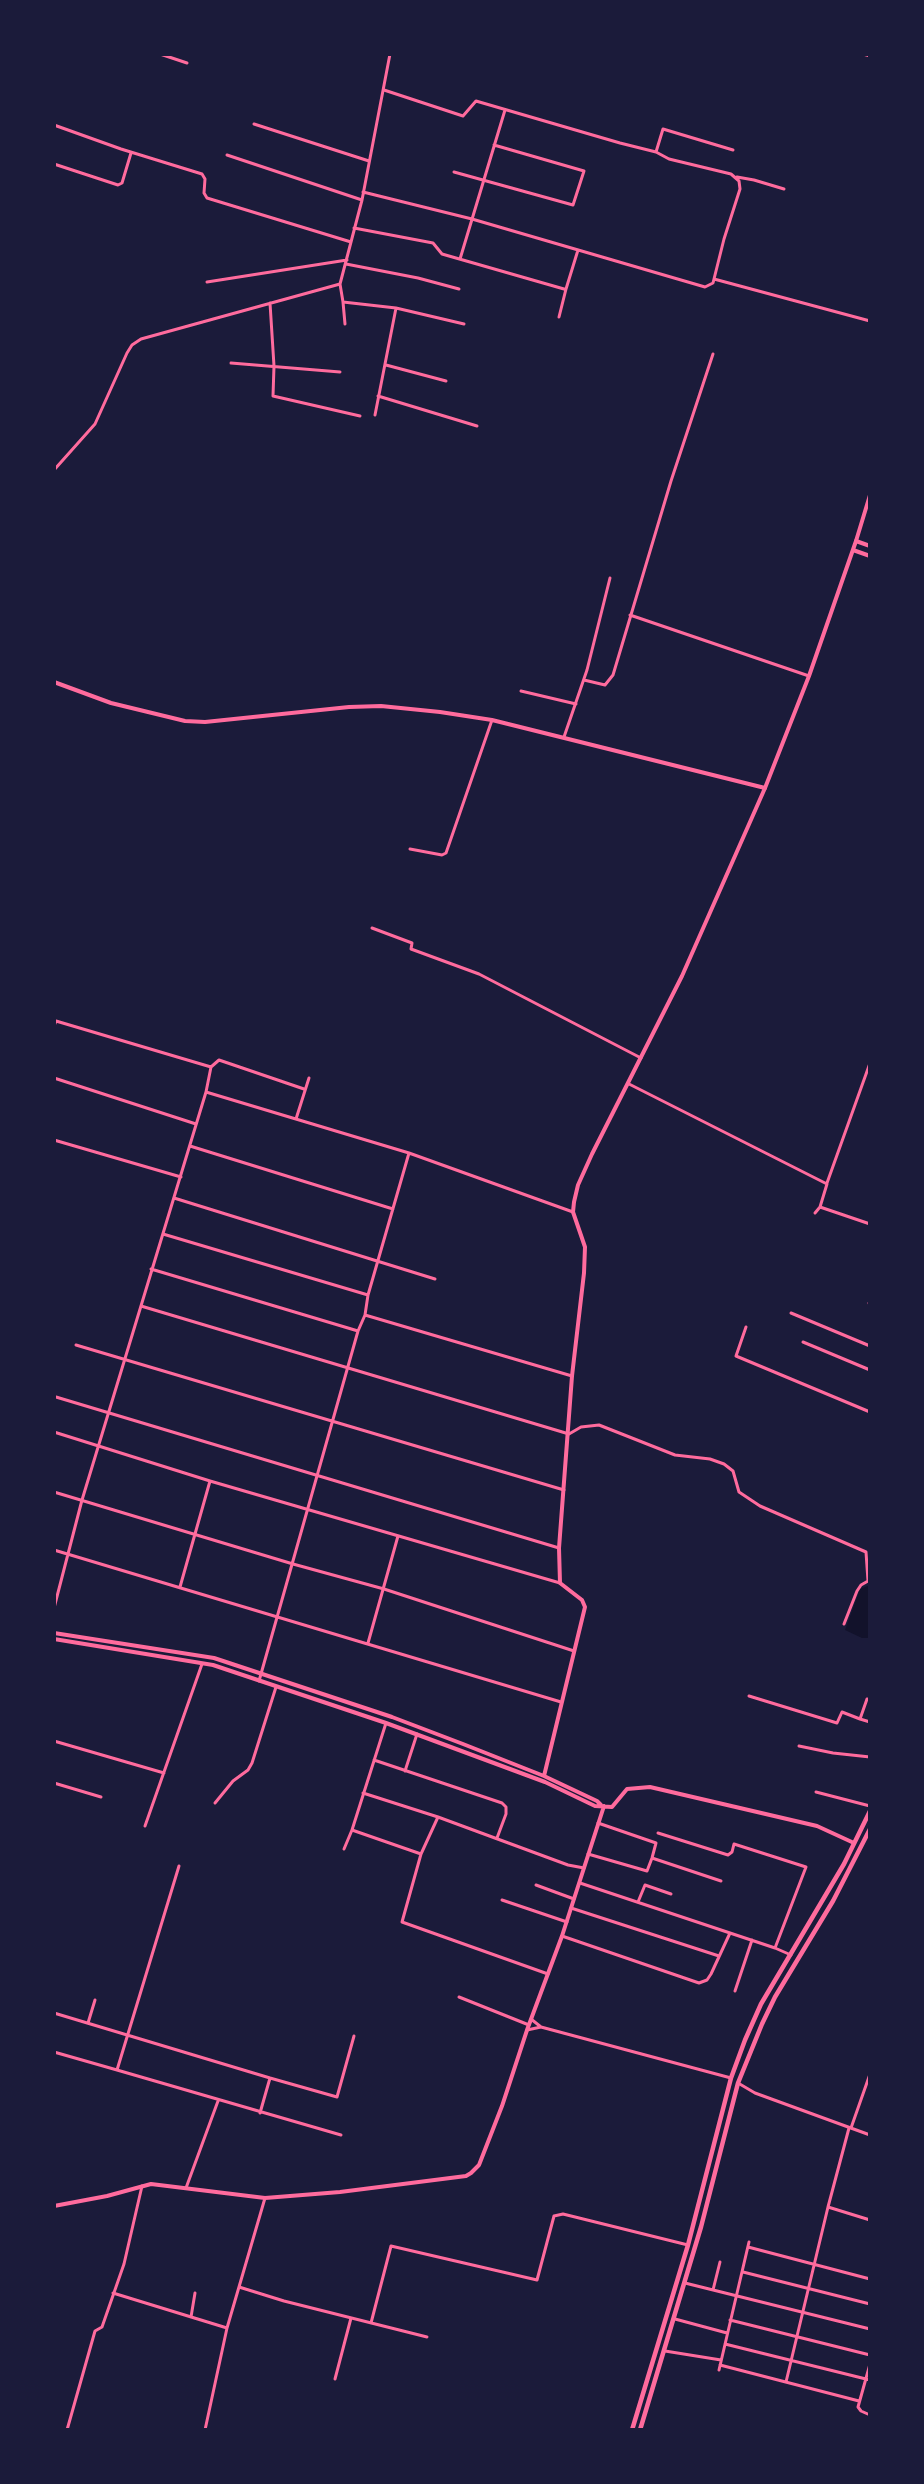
<!DOCTYPE html>
<style>
body{margin:0}
#map{position:relative;width:924px;height:2484px;overflow:hidden;background:#1b1b3a;font-family:"DM Sans",sans-serif}
canvas{display:block}
.frame{position:absolute;inset:0;border:56px solid #1b1b3a;pointer-events:none}
</style>
<div id="map">
<canvas width="924" height="2484"></canvas>
<div class="frame"></div>
</div>
<script>
const ctx = document.querySelector('canvas').getContext('2d');
ctx.lineJoin = 'round';
function fillPath(path, color) {
  ctx.fillStyle = color;
  ctx.fill(path, 'evenodd');
}
function toPath(rows) {
  const path = new Path2D();
  for (const r of rows) {
    path.moveTo(r[0], r[1]);
    for (let i = 2; i < r.length; i += 2) path.lineTo(r[i], r[i + 1]);
  }
  return path;
}
function trace(path, color, width, dash) {
  ctx.strokeStyle = color;
  ctx.lineWidth = width;
  ctx.lineCap = dash ? 'butt' : 'round';
  ctx.setLineDash(dash || []);
  ctx.stroke(path);
}
fillPath(toPath([
 [870,1585,870,1638,862,1638,845,1630,860,1589]
]), '#12122b');
trace(toPath([
 [160,54,187,63],
 [863,54,870,56],
 [254,124,369,161],
 [54,125,121,149,202,174,205,179,204,193,207,198,351,242],
 [656,152,663,129,733,150],
 [227,155,362,200],
 [54,164,118,185,122,183,131,153],
 [454,172,573,205,584,171,494,145],
 [737,177,754,180,784,189],
 [363,192,472,219,705,287,713,283,724,239,740,189,739,181,731,174,669,159,656,152,620,143,476,101,463,116,384,90],
 [354,228,433,243,442,254,564,289,566,289,578,250],
 [460,259,505,110],
 [346,264,418,278,459,289],
 [714,279,870,321],
 [207,282,347,260],
 [340,284,343,302,396,308,375,415],
 [343,302,345,324],
 [270,303,274,366,273,396,360,416],
 [396,308,464,324],
 [559,317,566,289],
 [231,363,340,372],
 [386,365,446,381],
 [378,396,477,426],
 [54,470,95,424,127,353,132,345,141,339,340,284,362,200,390,54],
 [630,615,809,676],
 [584,680,605,685,613,675,671,481,713,354],
 [521,691,576,704],
 [564,737,587,670,610,578],
 [410,849,442,855,446,853,492,720],
 [372,928,412,943,411,949,479,974,641,1058],
 [54,1026,56,1021,211,1067],
 [54,1078,196,1124],
 [629,1084,827,1184,820,1207,870,1224],
 [206,1092,409,1153,368,1295,365,1315,358,1331,259,1681],
 [296,1119,309,1078],
 [54,1140,181,1177],
 [190,1146,393,1209],
 [409,1153,573,1212],
 [827,1183,870,1063],
 [174,1198,435,1279],
 [815,1213,820,1207],
 [163,1234,368,1295],
 [151,1269,358,1331],
 [869,1303,870,1303],
 [141,1306,569,1434,581,1427,599,1425,675,1455,710,1459,724,1464,733,1471,739,1492,760,1506,866,1552,868,1581],
 [791,1313,870,1346],
 [365,1315,572,1376],
 [746,1327,736,1356,870,1412],
 [803,1342,870,1370],
 [76,1345,564,1490],
 [56,1397,559,1548],
 [54,1432,210,1481,560,1583],
 [54,1492,293,1564,384,1589,574,1651],
 [54,1550,561,1702],
 [180,1587,210,1481],
 [54,1608,82,1500,206,1092,211,1067,219,1060,304,1089],
 [844,1624,857,1591,861,1585,868,1581],
 [368,1643,398,1536],
 [749,1696,837,1723,842,1712,860,1719],
 [870,1700,867,1699,860,1719,870,1722],
 [386,1723,352,1830,421,1854],
 [54,1741,164,1773],
 [799,1746,833,1753,870,1757],
 [374,1760,502,1803,506,1807,506,1814,497,1838],
 [405,1771,417,1734],
 [54,1783,101,1797],
 [816,1792,870,1806],
 [363,1793,438,1817,568,1865,584,1868],
 [215,1803,233,1781,248,1770,252,1763,276,1687],
 [438,1817,421,1854,402,1922,548,1974],
 [145,1826,202,1664],
 [658,1833,728,1855,732,1852,734,1844,806,1867,775,1948],
 [344,1849,352,1830],
 [588,1854,647,1871,652,1858,656,1843,598,1823],
 [652,1858,721,1881],
 [580,1883,775,1948,791,1955],
 [536,1885,574,1899],
 [502,1900,567,1922],
 [638,1902,645,1885,671,1894],
 [571,1908,719,1956],
 [562,1936,699,1983,707,1980,711,1974,730,1933],
 [735,1991,752,1940],
 [459,1997,529,2025],
 [54,2013,270,2078,260,2113],
 [531,2019,541,2027,731,2078],
 [88,2023,95,2000],
 [527,2030,541,2027],
 [54,2052,117,2070,179,1866],
 [117,2070,341,2135],
 [270,2078,337,2097,354,2036],
 [738,2083,755,2093,870,2135],
 [851,2128,870,2074],
 [186,2188,218,2101],
 [828,2207,849,2128],
 [748,2247,870,2279],
 [743,2272,870,2304],
 [685,2283,870,2329],
 [239,2287,284,2301,427,2337],
 [713,2290,720,2262],
 [113,2293,227,2328],
 [191,2317,195,2293],
 [675,2319,727,2333],
 [730,2320,870,2355],
 [371,2323,391,2246,537,2280,554,2216,563,2214,688,2245],
 [725,2344,870,2380],
 [665,2351,721,2360],
 [870,2364,858,2407,861,2411,870,2415],
 [720,2365,859,2401],
 [719,2370,749,2242],
 [335,2379,351,2318],
 [786,2382,828,2207,870,2220],
 [67,2430,95,2331,102,2327,124,2264,142,2186],
 [205,2430,227,2328,265,2198]
]), '#ff6b9d', 3);
trace(toPath([
 [856,541,870,495],
 [54,1633,214,1658,392,1717,463,1744,544,1776,597,1801,601,1805],
 [54,1639,213,1665,386,1723,545,1782,595,1806,612,1807,627,1789,650,1787,817,1826,854,1843],
 [544,1776,585,1607,582,1600,560,1583,559,1548,572,1376,584,1273,585,1247,573,1212,574,1202,578,1185,592,1154,682,976,765,788],
 [54,2206,107,2196,151,2184,265,2198,340,2192,466,2176,471,2173,479,2165,502,2106,527,2030,562,1936,604,1806]
]), '#ff6b9d', 4);
trace(toPath([
 [853,550,870,556],
 [54,682,111,703,185,721,205,722,349,707,381,706,440,712,492,720,765,788,809,676,856,541,870,546]
]), '#ff6b9d', 4);
trace(toPath([
 [632,2430,688,2245,731,2078,745,2040,761,2004,844,1864,870,1811],
 [640,2430,701,2227,738,2083,762,2024,775,1997,833,1901,870,1829]
]), '#ff6b9d', 4.5);
</script>
